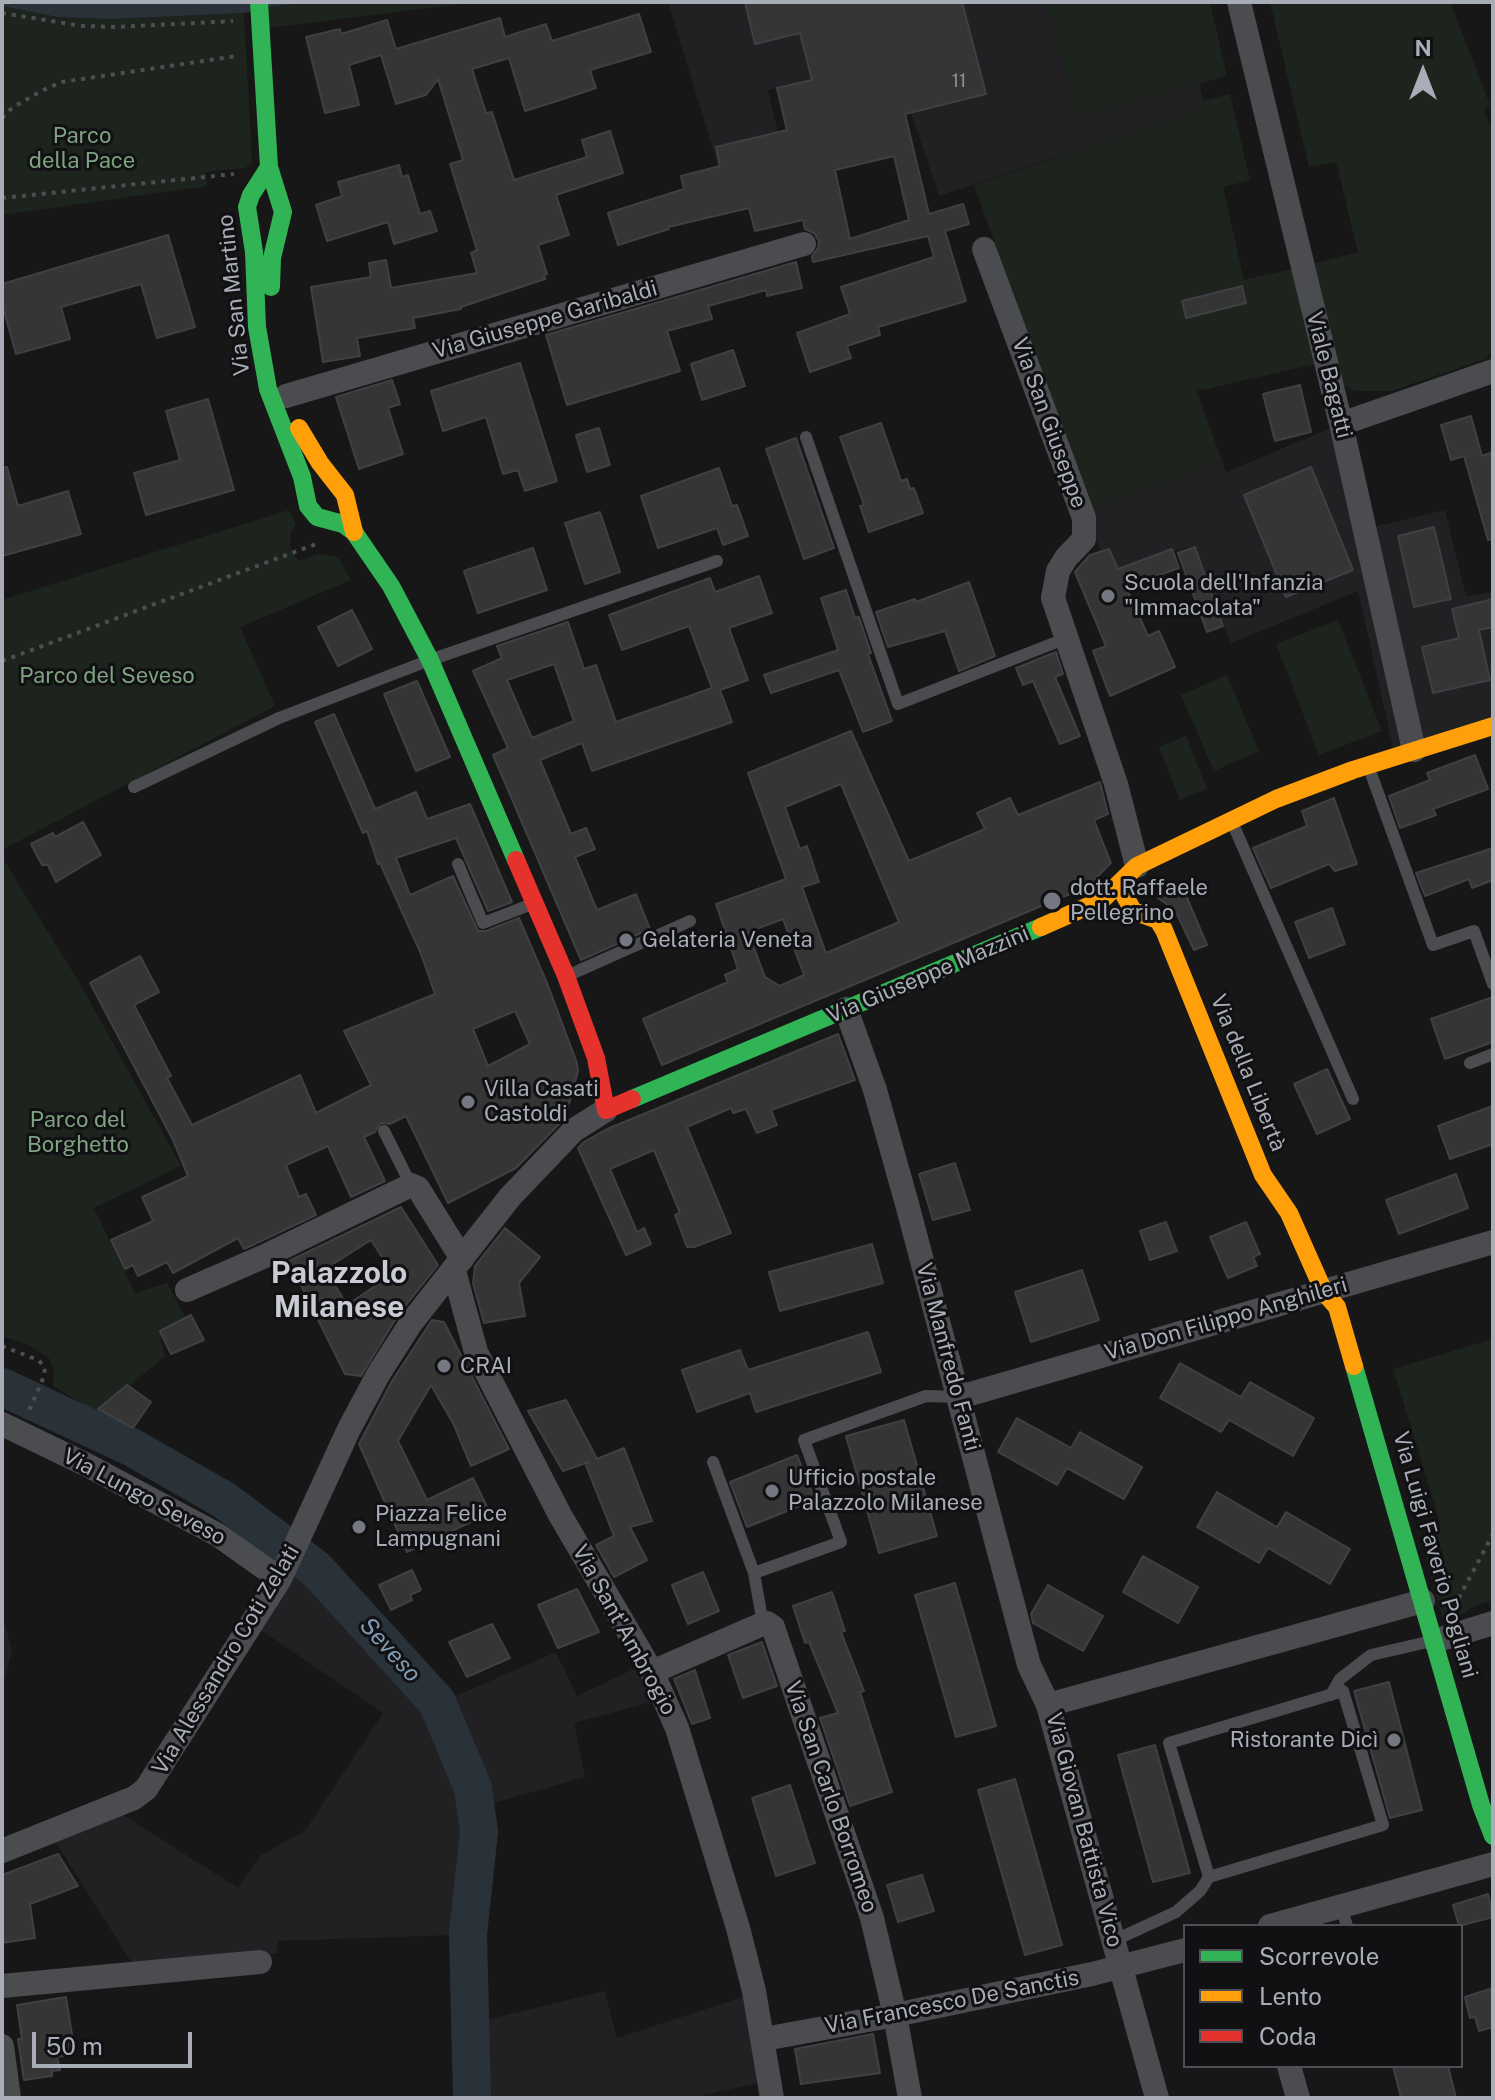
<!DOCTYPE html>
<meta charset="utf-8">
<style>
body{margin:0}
#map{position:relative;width:1495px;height:2100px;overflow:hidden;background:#171717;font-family:"Public Sans",sans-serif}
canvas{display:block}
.frame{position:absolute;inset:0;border:4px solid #a8adb8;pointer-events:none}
.legend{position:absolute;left:1183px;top:1924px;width:280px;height:144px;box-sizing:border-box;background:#111113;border:2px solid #4d4f55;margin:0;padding:10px 14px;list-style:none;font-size:24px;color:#a8adb8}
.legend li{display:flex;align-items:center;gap:16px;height:40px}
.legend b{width:40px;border:2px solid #4d4f55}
.north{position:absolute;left:1383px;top:32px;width:80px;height:80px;-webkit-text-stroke:6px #111113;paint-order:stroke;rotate:0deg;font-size:22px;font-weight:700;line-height:32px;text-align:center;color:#a8adb8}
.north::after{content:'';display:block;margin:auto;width:28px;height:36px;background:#a8adb8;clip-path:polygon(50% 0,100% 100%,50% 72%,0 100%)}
.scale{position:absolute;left:32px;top:2032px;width:160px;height:36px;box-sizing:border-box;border:4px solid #a8adb8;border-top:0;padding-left:10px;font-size:24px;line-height:28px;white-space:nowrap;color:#a8adb8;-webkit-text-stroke:6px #111113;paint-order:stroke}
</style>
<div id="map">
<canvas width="1495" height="2100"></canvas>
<div class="frame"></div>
<ul class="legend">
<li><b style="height:10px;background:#30b455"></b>Scorrevole</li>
<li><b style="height:10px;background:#ff9f0a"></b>Lento</li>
<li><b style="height:10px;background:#e5322d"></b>Coda</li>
</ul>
<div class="north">N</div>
<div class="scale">50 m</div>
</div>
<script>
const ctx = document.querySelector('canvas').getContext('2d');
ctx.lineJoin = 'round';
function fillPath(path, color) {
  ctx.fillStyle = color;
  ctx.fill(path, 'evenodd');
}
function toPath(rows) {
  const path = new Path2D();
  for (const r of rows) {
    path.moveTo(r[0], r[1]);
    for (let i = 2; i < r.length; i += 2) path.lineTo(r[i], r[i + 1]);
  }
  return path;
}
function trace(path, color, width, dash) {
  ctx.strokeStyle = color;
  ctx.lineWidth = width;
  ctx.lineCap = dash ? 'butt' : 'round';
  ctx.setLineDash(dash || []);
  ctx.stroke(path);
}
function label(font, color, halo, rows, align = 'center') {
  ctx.font = font + ' "Public Sans",sans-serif';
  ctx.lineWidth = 6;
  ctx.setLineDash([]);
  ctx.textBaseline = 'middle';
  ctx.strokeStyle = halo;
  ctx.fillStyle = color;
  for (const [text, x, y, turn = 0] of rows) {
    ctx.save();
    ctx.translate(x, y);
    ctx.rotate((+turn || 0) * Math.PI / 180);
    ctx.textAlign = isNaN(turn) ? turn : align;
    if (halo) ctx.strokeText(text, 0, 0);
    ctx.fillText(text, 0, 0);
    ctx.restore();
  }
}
fillPath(toPath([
 [668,2,1047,2,1078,116,1199,82,1205,108,939,196,893,59,768,90,791,187,730,205],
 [1341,424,1365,529,1445,510,1466,596,1493,592,1493,723,1394,753,1358,591,1231,643,1192,546,1110,571,1096,540,1090,509,1222,461,1226,472],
 [293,1570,331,1603,418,1704,433,1732,455,1788,464,1840,454,1935,278,1941,277,1953,135,1968,53,1838,117,1811,238,1888,261,1855,305,1831,383,1713,258,1628],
 [2,1613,12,1651,2,1688],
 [556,1652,577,1696,640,1666,656,1701,574,1723,585,1777,487,1805,449,1699],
 [605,1991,617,2038,746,1996,766,2081,691,2098,486,2098,481,2021]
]), '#212123');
fillPath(toPath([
 [311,2,478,2,268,28,268,7],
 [1047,2,1210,2,1227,76,1077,116],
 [1270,2,1450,2,1490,105,1484,110,1493,135,1493,350,1485,359,1391,391,1356,391,1342,385,1312,264,1358,252,1336,162,1309,167],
 [2,6,57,17,111,19,244,13,252,163,245,168,206,172,207,186,2,215],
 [1230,94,1250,180,1223,187,1244,280,1292,269,1315,364,1197,391,1222,461,1090,509,974,185,1204,108,1203,101],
 [289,510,296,525,291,531,290,546,298,561,318,554,334,556,340,560,351,580,240,627,275,706,2,850,2,600],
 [1338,620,1382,731,1319,755,1276,644],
 [1227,675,1259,751,1214,771,1181,695],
 [1186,736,1207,789,1180,800,1159,747],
 [2,857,83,989,181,1166,94,1208,135,1293,167,1283,189,1323,160,1339,165,1356,134,1382,102,1415,53,1386,54,1371,49,1358,29,1345,2,1336],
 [1493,1339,1493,1600,1474,1606,1457,1619,1442,1617,1424,1552,1440,1522,1393,1369]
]), '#1d241e');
fillPath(toPath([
 [2,2,311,2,268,7,244,13,111,19,57,17,2,6]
]), '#2a3239');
trace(toPath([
 [2,1387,133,1448,224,1500,316,1569,437,1702,473,1788,479,1832,468,1934,472,2098]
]), '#2a3239', 38);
const building = toPath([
 [745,2,962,2,986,94,905,114,929,214,963,204,969,224,945,231,966,301,878,327,880,335,847,346,851,358,810,372,797,333,850,314,841,287,934,257,928,236,813,262,812,256,818,248,819,241,814,233,805,229,803,220,755,231,749,208,668,227,669,229,618,245,608,213,684,189,681,176,720,166,716,147,787,130,777,88,812,80,800,33,755,44,745,2],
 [894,156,909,220,850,239,835,170,894,156],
 [639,14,651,52,590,70,596,88,554,102,525,111,509,58,472,69,486,113,492,112,514,180,587,157,582,140,610,131,623,173,556,195,569,235,538,245,547,274,544,275,545,279,461,307,461,309,413,318,415,328,357,338,360,356,323,362,311,287,371,277,369,263,386,260,391,288,477,273,471,253,477,250,450,164,463,160,438,79,426,95,396,104,381,55,349,65,359,105,325,113,306,37,340,29,341,34,387,20,396,49,500,18,505,37,546,24,552,41,639,14],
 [399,165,402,177,408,175,420,214,430,211,437,231,394,244,388,222,327,241,316,205,342,196,338,182,399,165],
 [168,235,195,327,157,338,141,284,61,307,70,339,16,354,2,304,2,284,168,235],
 [796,262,802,288,767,296,766,290,708,306,712,319,667,331,680,371,567,405,546,335,796,262],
 [1242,286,1246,303,1186,318,1182,301,1242,286],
 [733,350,745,386,702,400,691,364,733,350],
 [520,363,557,481,525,491,518,470,503,474,486,417,443,431,431,391,520,363],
 [392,380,400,404,388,408,403,454,359,469,336,397,392,380],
 [1300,385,1311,432,1275,441,1263,394,1300,385],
 [208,399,234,490,146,515,134,473,180,460,166,411,208,399],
 [1471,416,1482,456,1493,452,1493,539,1488,540,1464,456,1451,460,1441,425,1471,416],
 [881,423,901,481,907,479,910,489,914,488,923,513,869,532,860,506,864,505,840,437,881,423],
 [599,428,610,465,587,472,576,435,599,428],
 [796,438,834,548,804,559,766,449,796,438],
 [7,467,18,506,68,491,81,534,2,556,2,468,7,467],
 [1311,467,1353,570,1286,597,1244,495,1311,467],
 [719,468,732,506,737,505,748,536,723,545,717,528,658,548,641,496,719,468],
 [600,512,620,572,585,584,565,523,600,512],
 [1434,527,1451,599,1414,607,1398,536,1434,527],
 [1195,547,1223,626,1207,632,1178,553,1195,547],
 [533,548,547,590,478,613,464,571,533,548],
 [1109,549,1118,569,1172,549,1179,568,1126,587,1148,636,1159,631,1175,667,1110,696,1093,651,1106,646,1075,572,1090,555,1109,549],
 [759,576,772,613,729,628,748,680,720,690,732,722,592,771,582,743,540,760,571,834,586,828,595,849,575,857,597,910,636,894,650,929,581,960,493,755,508,748,473,671,502,658,497,646,568,622,584,669,596,665,616,722,712,688,689,626,622,650,609,615,710,578,715,592,759,576],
 [554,664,574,721,532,738,507,680,554,664],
 [969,582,995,656,959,671,945,631,888,647,876,612,915,599,916,602,969,582],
 [846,590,855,618,859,617,871,653,868,654,892,721,863,732,839,670,771,693,764,675,838,650,821,598,846,590],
 [1493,599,1493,627,1479,630,1490,680,1433,693,1422,647,1459,638,1452,609,1493,599],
 [352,610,372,649,338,666,318,627,352,610],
 [1056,652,1063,674,1055,677,1080,736,1060,744,1033,681,1023,685,1016,668,1056,652],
 [417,681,450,757,416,771,384,694,417,681],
 [334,714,375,809,416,792,427,819,470,804,512,902,488,911,456,838,396,858,410,895,453,876,478,931,486,931,519,918,547,983,577,1063,578,1071,565,1118,516,1168,448,1203,406,1116,390,1124,381,1123,375,1132,364,1137,385,1181,351,1197,328,1146,286,1165,299,1197,306,1194,316,1215,244,1249,238,1238,173,1273,167,1262,138,1276,133,1265,125,1269,111,1240,153,1221,142,1197,188,1176,173,1140,90,983,140,956,159,992,134,1005,171,1076,167,1078,192,1125,300,1075,316,1113,371,1085,344,1031,435,994,421,954,380,863,378,864,367,831,363,833,315,722,334,714],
 [515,1011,530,1044,488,1066,473,1029,515,1011],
 [851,731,909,861,985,829,977,813,1010,798,1018,815,1100,782,1108,814,1094,820,1111,863,1090,884,1070,894,662,1065,643,1019,728,982,725,975,738,969,716,904,786,879,748,773,851,731],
 [841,784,899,922,826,953,802,887,819,882,807,846,800,849,785,807,841,784],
 [783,919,804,975,780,986,765,977,748,932,783,919],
 [1475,755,1488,789,1433,809,1436,815,1400,828,1389,796,1430,780,1427,773,1475,755],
 [1334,798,1357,864,1335,871,1329,864,1271,888,1253,848,1307,826,1302,811,1334,798],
 [83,822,101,855,56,882,48,865,42,865,31,844,53,833,55,837,83,822],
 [1493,848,1493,880,1472,888,1469,879,1425,896,1416,873,1493,848],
 [1182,886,1207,945,1194,950,1175,910,1158,898,1182,886],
 [1332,908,1345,944,1309,958,1295,922,1332,908],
 [1493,997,1493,1042,1445,1059,1431,1019,1493,997],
 [838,1034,855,1080,771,1110,777,1125,757,1133,746,1109,733,1113,731,1108,687,1127,731,1233,694,1247,687,1247,675,1215,680,1213,654,1150,610,1169,637,1232,644,1228,651,1244,626,1255,578,1148,584,1142,607,1129,838,1034],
 [1327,1069,1350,1119,1317,1134,1294,1084,1327,1069],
 [1493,1106,1493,1144,1450,1159,1438,1126,1493,1106],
 [955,1163,970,1210,933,1220,919,1174,955,1163],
 [1456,1174,1468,1208,1399,1234,1386,1200,1456,1174],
 [401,1207,438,1265,398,1315,361,1376,345,1374,289,1261,401,1207],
 [371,1240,393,1274,347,1305,325,1269,371,1240],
 [1166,1222,1177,1251,1150,1260,1140,1231,1166,1222],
 [1246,1222,1260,1254,1253,1257,1257,1266,1228,1278,1210,1237,1246,1222],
 [505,1228,540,1257,519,1283,525,1316,484,1323,473,1283,475,1266,505,1228],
 [872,1244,883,1283,780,1311,769,1272,872,1244],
 [1082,1270,1099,1320,1031,1342,1015,1292,1082,1270],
 [191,1315,204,1340,171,1354,160,1331,191,1315],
 [432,1320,444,1322,509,1449,471,1466,453,1423,431,1385,398,1441,427,1500,473,1478,490,1513,407,1552,359,1444,392,1381,432,1320],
 [868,1332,881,1372,756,1412,750,1393,697,1412,682,1370,740,1350,748,1370,868,1332],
 [1180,1363,1241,1397,1250,1382,1314,1418,1293,1456,1229,1420,1221,1432,1160,1398,1180,1363],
 [127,1385,151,1402,133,1428,98,1409,127,1385],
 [566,1400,597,1459,624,1448,652,1521,630,1527,647,1560,614,1577,596,1545,614,1536,585,1463,589,1462,563,1471,528,1411,566,1400],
 [1017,1418,1071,1448,1080,1432,1142,1467,1124,1499,1067,1468,1057,1485,998,1452,1017,1418],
 [904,1420,937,1536,879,1553,846,1436,904,1420],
 [797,1455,815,1500,747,1527,730,1482,797,1455],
 [1217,1492,1277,1527,1286,1512,1350,1549,1330,1584,1268,1548,1259,1563,1197,1527,1217,1492],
 [1143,1556,1198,1587,1178,1623,1123,1592,1143,1556],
 [412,1570,421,1590,410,1595,412,1600,391,1610,379,1585,412,1570],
 [703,1572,719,1611,688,1624,672,1585,703,1572],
 [955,1583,996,1726,956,1737,915,1595,955,1583],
 [1048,1585,1103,1616,1083,1651,1033,1623,1031,1614,1048,1585],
 [577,1589,599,1632,558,1648,538,1605,577,1589],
 [832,1592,845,1631,841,1632,864,1691,860,1692,892,1792,850,1806,820,1718,838,1713,809,1642,805,1643,793,1606,832,1592],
 [492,1624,510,1658,467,1677,449,1642,492,1624],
 [762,1642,777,1686,743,1698,728,1655,762,1642],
 [695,1670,710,1718,692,1724,674,1679,695,1670],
 [1389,1682,1422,1810,1390,1818,1354,1691,1389,1682],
 [1155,1745,1190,1873,1153,1882,1118,1755,1155,1745],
 [1015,1779,1062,1945,1025,1955,978,1790,1015,1779],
 [790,1785,815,1863,776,1876,752,1798,790,1785],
 [58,1854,78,1886,30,1904,35,1938,2,1943,2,1875,58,1854],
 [922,1875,934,1911,898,1922,887,1885,922,1875],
 [1488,1894,1493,1917,1459,1926,1453,1905,1488,1894],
 [1493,1988,1493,2027,1479,2031,1475,2017,1470,2018,1465,1997,1493,1988],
 [66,1997,75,2054,57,2057,60,2070,52,2071,52,2076,24,2080,18,2039,22,2039,17,2005,66,1997],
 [873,2034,880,2073,801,2084,795,2049,873,2034],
 [1393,2066,1448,2066,1456,2098,1401,2098,1393,2066]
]);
fillPath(building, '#353536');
trace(building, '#3f4043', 2);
trace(toPath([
 [2,13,82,26,117,27,233,21],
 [2,118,12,108,41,91,62,82,237,56],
 [2,198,234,174],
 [2,661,316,544],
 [2,1346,38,1360,44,1366,45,1374,28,1413],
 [1454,1607,1493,1534]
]), '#4d4e52', 4, [4, 6]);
trace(toPath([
 [806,437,898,704,1067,638],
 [1369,768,1433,945,1474,931,1493,984],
 [134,787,279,718,430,660,717,561],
 [1232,822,1353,1099],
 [458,864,483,923,532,904],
 [569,975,690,921],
 [1470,1063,1493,1054],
 [384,1131,411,1185],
 [713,1462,754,1573,841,1542,804,1440,926,1396,960,1397],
 [754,1573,763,1624],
 [1343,1691,1383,1825,1209,1877,1169,1743,1343,1691],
 [1331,1695,1340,1679,1371,1655,1432,1641],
 [1341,1906,1347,1926],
 [1113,1941,1176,1912,1200,1891,1209,1877]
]), '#4b4c50', 12);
trace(toPath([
 [1239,2,1341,424,1414,750],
 [984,249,1084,518,1084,539,1066,558,1058,571,1053,598,1116,784,1137,866],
 [286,396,804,244],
 [1341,424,1493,371],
 [846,1009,875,1090,907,1204,1029,1665,1048,1705],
 [454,1271,476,1352,560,1515,652,1672,677,1728,738,1928,754,1991,772,2098],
 [187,1290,265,1256,411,1185,418,1188,462,1259],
 [960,1397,1493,1242],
 [2,1424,87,1465,218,1535,280,1579],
 [1435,1641,1493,1623],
 [652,1672,760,1625,767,1623,773,1627,872,1918,895,2015,910,2098],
 [2,1851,134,1798,146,1789,280,1579,349,1429,379,1373,411,1323,510,1197,574,1130,606,1110],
 [1270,1926,1493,1864],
 [2,1986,260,1962],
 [764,2039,895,2015,1092,1974,1185,1950],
 [2,2046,9,2098],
 [1289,2066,1298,2098],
 [1157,2098,1048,1705,1423,1601]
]), '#4b4c50', 24);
trace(toPath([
 [259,2,269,167,283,212,272,258,271,287],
 [269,167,251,195,247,207,254,252,257,327,268,389,302,477,308,506,317,517,343,524,354,532,391,586,430,660,516,860],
 [632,1099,1041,927],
 [1354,1366,1481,1805,1493,1836]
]), '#30b455', 18);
trace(toPath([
 [299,428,320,463,345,495,354,532],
 [1119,885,1133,911,1158,920,1164,930,1263,1175,1289,1213,1324,1292,1337,1307,1354,1366],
 [1041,927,1102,900,1137,866,1276,799,1353,770,1493,726]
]), '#ff9f0a', 18);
trace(toPath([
 [516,860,566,976,596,1058,606,1110,632,1099]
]), '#e5322d', 18);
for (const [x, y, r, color] of [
 [1108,596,8,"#757880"],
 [1052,901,10,"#757880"],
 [626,940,8,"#757880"],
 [468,1102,8,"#757880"],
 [444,1366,8,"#757880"],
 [772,1491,8,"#757880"],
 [359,1527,8,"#757880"],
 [1394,1740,8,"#757880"]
]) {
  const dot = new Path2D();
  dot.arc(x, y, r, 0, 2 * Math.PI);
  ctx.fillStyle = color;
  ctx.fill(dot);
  trace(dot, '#111113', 3);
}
label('18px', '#8b8f98', null, [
 ["11",959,81]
]);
label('22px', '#7fa381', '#111113', [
 ["Parco",82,136],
 ["della Pace",82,161],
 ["Parco del Seveso",107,676],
 ["Parco del",78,1120],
 ["Borghetto",78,1145]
]);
label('22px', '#a8adb8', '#111113', [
 ["Via San Martino",234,295,-96],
 ["Via Giuseppe Garibaldi",545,320,-16],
 ["Viale Bagatti",1329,375,76],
 ["Via San Giuseppe",1049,423,70],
 ["Via Giuseppe Mazzini",928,975,-23],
 ["Via della Libertà",1248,1073,68],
 ["Via Don Filippo Anghileri",1226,1319,-16],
 ["Via Manfredo Fanti",948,1357,75],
 ["Via Lungo Seveso",144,1497,28],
 ["Via Luigi Faverio Pogliani",1435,1555,74],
 ["Via Sant'Ambrogio",624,1630,61],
 ["Via Alessandro Coti Zelati",226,1660,-59],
 ["Via San Carlo Borromeo",831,1797,71],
 ["Via Giovan Battista Vico",1084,1830,75],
 ["Via Francesco De Sanctis",952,2002,-11]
]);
label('22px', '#a8adb8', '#111113', [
 ["Scuola dell'Infanzia",1124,583],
 ["\"Immacolata\"",1124,608],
 ["dott. Raffaele",1070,888],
 ["Pellegrino",1070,913],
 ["Gelateria Veneta",642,940],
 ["Villa Casati",484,1089],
 ["Castoldi",484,1114],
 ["CRAI",460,1366],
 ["Ufficio postale",788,1478],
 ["Palazzolo Milanese",788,1503],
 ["Piazza Felice",375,1514],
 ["Lampugnani",375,1539],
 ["Ristorante Dicì",1378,1740,"right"]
], 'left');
label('italic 24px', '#7f9bb3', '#111113', [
 ["Seveso",390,1650,48]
]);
label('bold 30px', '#c9ccd4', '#111113', [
 ["Palazzolo",339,1274],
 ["Milanese",339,1308]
]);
</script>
